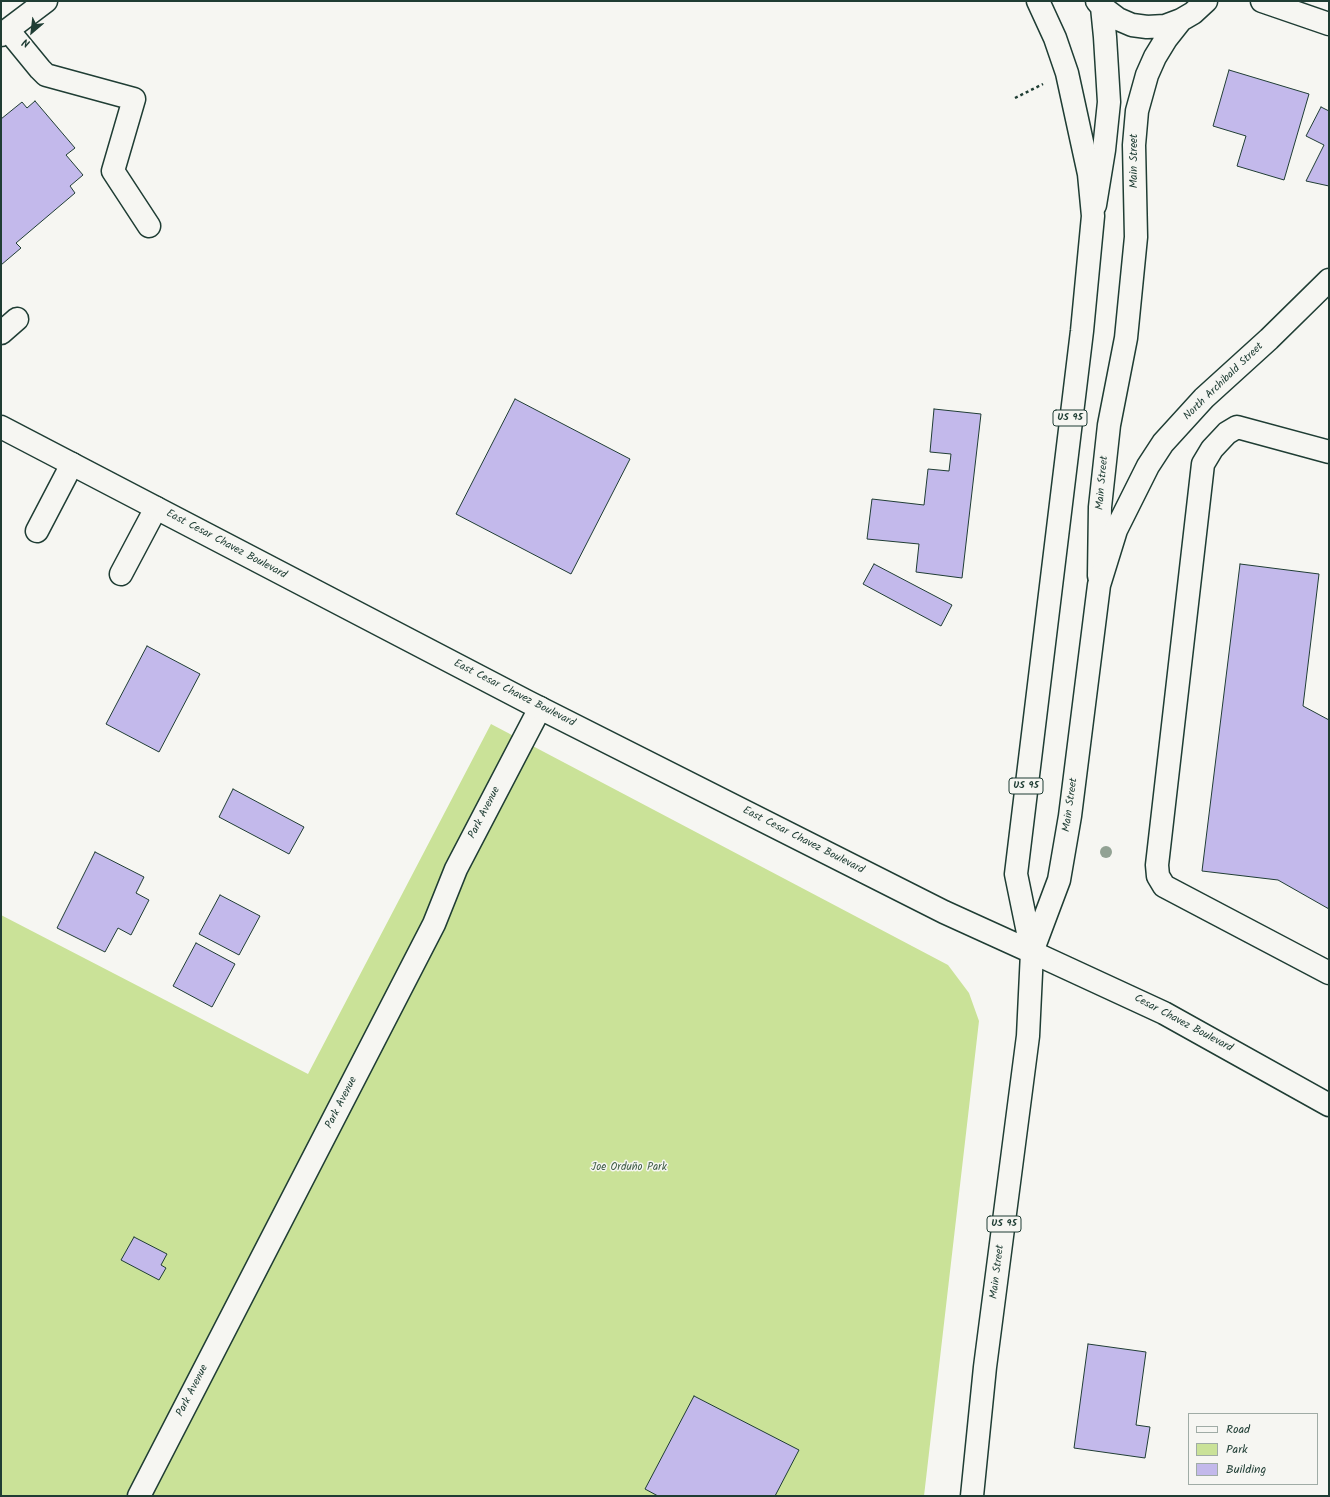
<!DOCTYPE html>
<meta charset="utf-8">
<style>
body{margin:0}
#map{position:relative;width:1330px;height:1497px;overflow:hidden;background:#f6f6f2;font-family:Kalam,sans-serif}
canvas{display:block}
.frame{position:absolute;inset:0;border:2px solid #1f3d34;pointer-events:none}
.legend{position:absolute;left:1188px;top:1413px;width:130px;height:72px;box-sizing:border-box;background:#f6f6f2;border:1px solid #a0aca6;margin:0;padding:5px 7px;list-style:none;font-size:12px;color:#1f3d34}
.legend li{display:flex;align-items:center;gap:8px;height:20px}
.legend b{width:20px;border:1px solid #a0aca6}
.north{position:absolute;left:12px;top:12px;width:40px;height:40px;-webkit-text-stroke:3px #f6f6f2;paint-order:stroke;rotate:208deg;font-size:11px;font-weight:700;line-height:16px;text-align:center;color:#1f3d34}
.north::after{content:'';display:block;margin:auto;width:14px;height:18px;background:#1f3d34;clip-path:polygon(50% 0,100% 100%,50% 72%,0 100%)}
</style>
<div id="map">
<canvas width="1330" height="1497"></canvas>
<div class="frame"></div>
<ul class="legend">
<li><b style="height:5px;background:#f6f6f2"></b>Road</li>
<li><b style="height:11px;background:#cae298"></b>Park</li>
<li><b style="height:11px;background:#c3b9eb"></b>Building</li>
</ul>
<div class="north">N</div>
</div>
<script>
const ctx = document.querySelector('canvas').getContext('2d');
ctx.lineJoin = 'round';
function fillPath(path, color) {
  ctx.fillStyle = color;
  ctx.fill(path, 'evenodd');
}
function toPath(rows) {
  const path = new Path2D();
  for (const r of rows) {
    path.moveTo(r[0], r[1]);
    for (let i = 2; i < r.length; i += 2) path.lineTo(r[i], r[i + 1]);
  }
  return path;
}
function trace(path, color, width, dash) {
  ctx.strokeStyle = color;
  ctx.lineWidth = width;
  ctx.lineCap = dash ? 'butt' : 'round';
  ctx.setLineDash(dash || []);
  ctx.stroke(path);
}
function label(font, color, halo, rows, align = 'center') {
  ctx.font = font + ' Kalam,sans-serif';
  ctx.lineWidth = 3;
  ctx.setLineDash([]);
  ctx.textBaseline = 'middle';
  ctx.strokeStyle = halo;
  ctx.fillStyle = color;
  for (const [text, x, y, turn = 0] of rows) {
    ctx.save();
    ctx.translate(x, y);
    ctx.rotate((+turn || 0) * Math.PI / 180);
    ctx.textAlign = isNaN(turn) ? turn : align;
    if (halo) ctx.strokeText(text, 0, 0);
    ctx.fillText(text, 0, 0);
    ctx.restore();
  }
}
fillPath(toPath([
 [491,724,948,965,969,993,979,1021,924,1496,1,1496,1,915,308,1074]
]), '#cae298');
const building = toPath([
 [1229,70,1309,94,1284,180,1237,166,1246,136,1213,126,1229,70],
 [35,101,75,148,66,155,83,175,70,186,75,193,16,243,21,248,1,265,1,119,22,102,27,108,35,101],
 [1321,107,1329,111,1329,186,1306,181,1324,145,1306,136,1321,107],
 [515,399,630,459,571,574,456,514,515,399],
 [934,409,981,414,962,578,916,572,919,544,867,539,872,499,924,505,928,469,949,471,951,454,930,452,934,409],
 [874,564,952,605,941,626,863,584,874,564],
 [1240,564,1319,574,1303,706,1329,720,1329,909,1278,880,1202,871,1240,564],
 [147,646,200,674,159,752,106,724,147,646],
 [233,789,304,827,289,854,219,817,233,789],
 [95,852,144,877,136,893,149,900,131,935,118,928,105,952,57,928,95,852],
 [220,895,260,916,239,955,199,934,220,895],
 [196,943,235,964,212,1007,173,986,196,943],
 [134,1237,167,1254,161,1265,166,1268,159,1280,121,1260,134,1237],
 [1088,1344,1146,1352,1136,1425,1150,1427,1145,1458,1074,1448,1088,1344],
 [694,1396,799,1450,775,1496,658,1496,645,1489,694,1396]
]);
fillPath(building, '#c3b9eb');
trace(building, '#1f3d34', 1);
const minor = toPath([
 [8,30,40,69,46,75,134,99,113,171,149,226],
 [1,35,46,1],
 [1,333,17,319],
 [1329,452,1237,427,1227,433,1212,449,1203,464,1157,865,1158,876,1164,886,1329,973],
 [37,531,72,464],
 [121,574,156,508],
 [1032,952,1164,1013,1329,1105],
 [139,1496,434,924,456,869,540,708]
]);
const major = toPath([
 [1097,1,1102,7,1118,19,1132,25,1147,27,1165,26,1181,20,1193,13,1206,1],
 [1262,1,1329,24],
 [1095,205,1104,150,1109,102,1105,37,1102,7],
 [1099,576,1100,507,1109,425,1126,338,1136,237,1134,145,1137,111,1147,75,1155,57,1166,39,1181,20]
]);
const highway = toPath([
 [1,427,528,702,944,912,1032,952],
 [1032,952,1059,880,1070,816,1099,585,1116,530,1148,466,1163,443,1204,398,1269,339,1329,280],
 [972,1496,985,1367,1028,1036,1032,952,1016,874,1082,331,1093,216,1089,174,1067,73,1055,38,1038,1]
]);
trace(minor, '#1f3d34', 25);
trace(major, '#1f3d34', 25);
trace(highway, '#1f3d34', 25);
trace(toPath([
 [1015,98,1043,84]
]), '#1f3d34', 2.5, [3, 3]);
trace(minor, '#f6f6f2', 22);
trace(major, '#f6f6f2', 22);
trace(highway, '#f6f6f2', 22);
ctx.fillStyle = '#92a294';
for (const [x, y] of [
 [1106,852]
]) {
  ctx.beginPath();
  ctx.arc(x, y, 6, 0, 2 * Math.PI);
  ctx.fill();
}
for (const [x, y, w] of [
 [1070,418,34],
 [1026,786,34],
 [1004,1224,34]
]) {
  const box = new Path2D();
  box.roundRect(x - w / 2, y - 8, w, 16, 3);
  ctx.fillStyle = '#f6f6f2';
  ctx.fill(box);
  trace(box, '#1f3d34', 1);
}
label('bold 10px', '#1f3d34', null, [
 ["US 95",1070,418],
 ["US 95",1026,786],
 ["US 95",1004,1224]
]);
label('11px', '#1f3d34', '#f6f6f2', [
 ["Main Street",1135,161,-90],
 ["North Archibald Street",1224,382,-44],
 ["Main Street",1103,483,-85],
 ["East Cesar Chavez Boulevard",226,545,28],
 ["East Cesar Chavez Boulevard",514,694,27],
 ["Main Street",1071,805,-82],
 ["Park Avenue",485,813,-63],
 ["East Cesar Chavez Boulevard",803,841,27],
 ["Cesar Chavez Boulevard",1183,1024,28],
 ["Park Avenue",342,1103,-63],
 ["Main Street",998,1272,-83],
 ["Park Avenue",193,1391,-63]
]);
label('11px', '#415e48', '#f6f6f2', [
 ["Joe Orduño Park",629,1168]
]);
</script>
